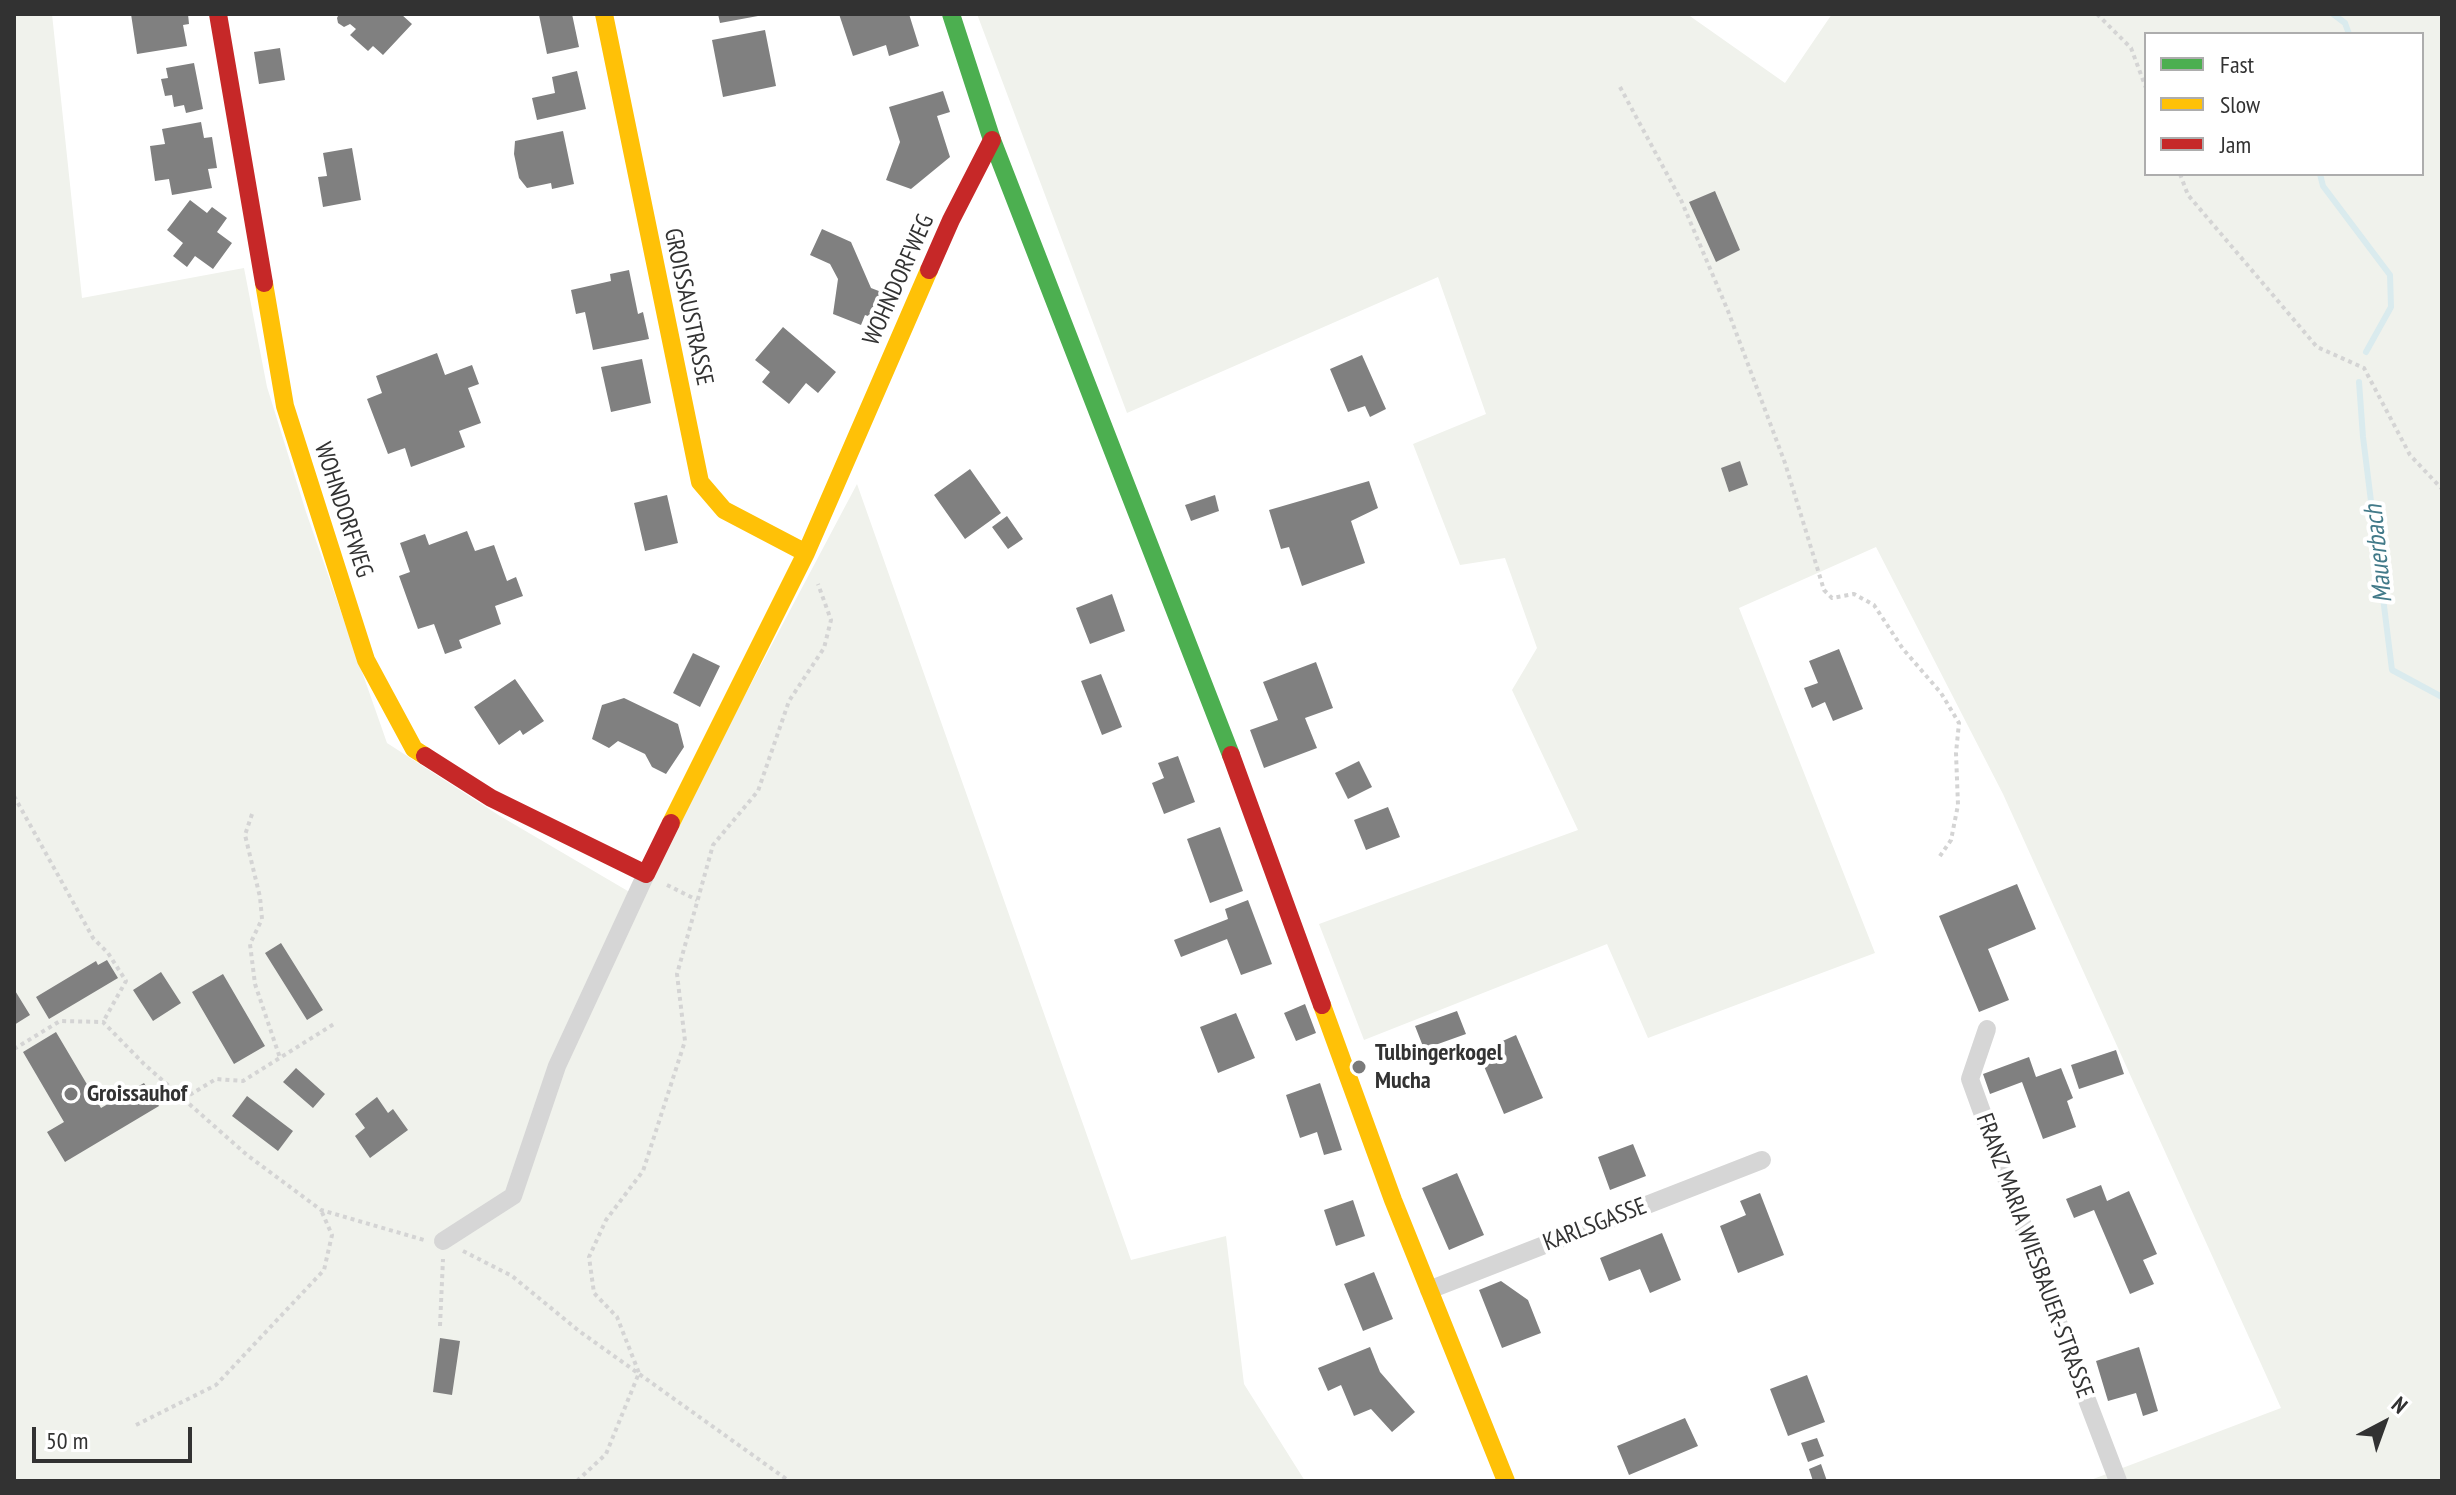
<!DOCTYPE html>
<style>
body{margin:0}
#map{position:relative;width:2456px;height:1495px;overflow:hidden;background:#fff;font-family:"PT Sans Narrow",sans-serif}
canvas{display:block}
.frame{position:absolute;inset:0;border:16px solid #323232;pointer-events:none}
.legend{position:absolute;left:2144px;top:32px;width:280px;height:144px;box-sizing:border-box;background:#fff;border:2px solid #adadad;margin:0;padding:10px 14px;list-style:none;font-size:24px;color:#323232}
.legend li{display:flex;align-items:center;gap:16px;height:40px}
.legend b{width:40px;border:2px solid #adadad}
.north{position:absolute;left:2344px;top:1383px;width:80px;height:80px;-webkit-text-stroke:6px #fff;paint-order:stroke;rotate:41deg;font-size:22px;font-weight:700;line-height:32px;text-align:center;color:#323232}
.north::after{content:'';display:block;margin:auto;width:28px;height:36px;background:#323232;clip-path:polygon(50% 0,100% 100%,50% 72%,0 100%)}
.scale{position:absolute;left:32px;top:1427px;width:160px;height:36px;box-sizing:border-box;border:4px solid #323232;border-top:0;padding-left:10px;font-size:24px;line-height:28px;white-space:nowrap;color:#323232;-webkit-text-stroke:6px #fff;paint-order:stroke}
</style>
<div id="map">
<canvas width="2456" height="1495"></canvas>
<div class="frame"></div>
<ul class="legend">
<li><b style="height:10px;background:#4caf50"></b>Fast</li>
<li><b style="height:10px;background:#ffc107"></b>Slow</li>
<li><b style="height:10px;background:#c62828"></b>Jam</li>
</ul>
<div class="north">N</div>
<div class="scale">50 m</div>
</div>
<script>
const ctx = document.querySelector('canvas').getContext('2d');
ctx.lineJoin = 'round';
function fillPath(path, color) {
  ctx.fillStyle = color;
  ctx.fill(path, 'evenodd');
}
function toPath(rows) {
  const path = new Path2D();
  for (const r of rows) {
    path.moveTo(r[0], r[1]);
    for (let i = 2; i < r.length; i += 2) path.lineTo(r[i], r[i + 1]);
  }
  return path;
}
function trace(path, color, width, dash) {
  ctx.strokeStyle = color;
  ctx.lineWidth = width;
  ctx.lineCap = dash ? 'butt' : 'round';
  ctx.setLineDash(dash || []);
  ctx.stroke(path);
}
function label(font, color, halo, rows, align = 'center') {
  ctx.font = font + ' "PT Sans Narrow",sans-serif';
  ctx.lineWidth = 8;
  ctx.setLineDash([]);
  ctx.textBaseline = 'middle';
  ctx.strokeStyle = halo;
  ctx.fillStyle = color;
  for (const [text, x, y, turn = 0] of rows) {
    ctx.save();
    ctx.translate(x, y);
    ctx.rotate((+turn || 0) * Math.PI / 180);
    ctx.textAlign = isNaN(turn) ? turn : align;
    if (halo) ctx.strokeText(text, 0, 0);
    ctx.fillText(text, 0, 0);
    ctx.restore();
  }
}
fillPath(toPath([
 [14,14,52,14,82,298,244,268,267,387,306,512,387,743,500,816,638,897,857,484,1131,1260,1226,1236,1244,1384,1305,1481,14,1481],
 [977,14,1687,14,1785,83,1832,14,2442,14,2442,1481,2088,1481,2281,1408,2003,794,1876,547,1739,608,1875,953,1648,1038,1607,944,1364,1040,1319,924,1578,830,1512,690,1537,648,1505,558,1460,565,1413,444,1486,414,1438,277,1127,413],
 [2146,34,2422,34,2422,174,2146,174]
]), '#f0f2ec');
trace(toPath([
 [2333,14,2345,23,2349,34],
 [2320,174,2323,186,2390,275,2391,307,2366,352],
 [2359,382,2363,437,2392,670,2442,697]
]), '#daebee', 6);
fillPath(toPath([
 [131,14,188,14,189,24,183,25,187,46,137,54],
 [339,14,401,14,412,24,383,55,373,46,368,51,350,35,356,29,350,24,344,27,338,23,337,18],
 [572,14,579,47,547,54,539,15],
 [718,14,758,14,758,16,720,23],
 [839,14,909,14,919,46,889,56,886,45,853,56],
 [765,30,776,86,723,97,712,40],
 [280,48,285,80,259,84,254,52],
 [194,63,203,109,186,113,184,105,174,107,172,95,165,96,161,79,168,78,166,68],
 [577,71,586,109,537,120,532,98,555,93,552,77],
 [943,91,950,112,937,116,950,157,911,189,886,180,900,142,889,107],
 [201,122,204,138,212,137,217,168,208,169,212,188,172,195,169,179,155,181,150,146,165,144,162,129],
 [563,131,574,184,552,189,551,183,527,188,519,178,514,154,515,141],
 [352,148,361,200,323,207,318,177,327,176,323,153],
 [1715,191,1740,250,1716,262,1689,202],
 [190,200,207,213,212,207,227,218,217,232,232,243,213,269,195,256,187,267,173,256,183,243,167,230],
 [822,229,851,242,871,288,897,298,887,323,865,315,861,325,833,314,838,279,830,264,810,255],
 [629,270,638,314,643,312,649,339,593,350,585,312,576,314,571,290,611,281,610,274],
 [783,327,836,372,818,393,806,383,789,404,762,382,770,372,755,360],
 [437,353,445,375,472,365,479,384,468,388,481,423,459,431,465,447,411,467,405,448,388,454,367,399,382,393,376,376],
 [1362,355,1386,409,1370,417,1365,406,1348,412,1330,369],
 [642,359,651,403,611,412,601,367],
 [1740,461,1748,485,1729,492,1721,468],
 [970,469,1001,513,965,539,934,495],
 [1369,481,1378,508,1351,521,1365,563,1302,586,1289,547,1281,549,1269,510],
 [667,495,678,543,645,551,634,503],
 [1215,495,1219,511,1191,521,1185,505],
 [1007,516,1023,539,1008,549,992,527],
 [467,531,475,551,494,545,507,581,516,577,523,596,495,606,501,624,459,640,462,648,445,654,434,624,418,629,399,576,410,572,400,543,425,534,429,545],
 [1112,594,1125,631,1090,644,1076,608],
 [1839,649,1863,709,1833,721,1825,702,1812,708,1804,688,1818,683,1809,661],
 [693,653,720,666,700,707,673,693],
 [1316,662,1333,708,1305,718,1317,748,1264,768,1250,730,1278,720,1263,682],
 [1101,674,1122,727,1102,735,1081,681],
 [515,679,544,721,523,735,520,730,499,745,474,707],
 [624,698,678,724,684,747,666,774,652,767,645,754,618,741,609,748,592,739,602,705],
 [1178,756,1195,802,1164,814,1152,783,1164,778,1158,763],
 [1359,761,1372,787,1348,799,1335,773],
 [1388,807,1400,837,1366,850,1354,820],
 [1220,827,1243,891,1210,903,1187,839],
 [2017,884,2036,929,1988,949,2009,1000,1979,1012,1939,916],
 [1248,900,1272,964,1241,975,1227,939,1181,957,1174,940,1228,919,1225,909],
 [281,943,323,1010,307,1020,265,953],
 [107,960,118,978,49,1019,36,997,96,961,98,965],
 [161,972,181,1003,153,1021,133,990],
 [223,974,265,1046,234,1064,192,992],
 [14,989,30,1015,14,1025],
 [1305,1004,1316,1033,1296,1041,1284,1013],
 [1457,1011,1466,1034,1424,1049,1415,1026],
 [1236,1013,1255,1058,1218,1073,1200,1027],
 [56,1032,101,1108,144,1083,159,1106,65,1162,47,1132,64,1122,23,1052],
 [1516,1035,1543,1098,1504,1114,1478,1052],
 [2116,1050,2124,1074,2079,1089,2071,1065],
 [2029,1057,2036,1077,2061,1068,2073,1098,2067,1101,2076,1127,2043,1139,2022,1082,1990,1094,1983,1074],
 [296,1068,325,1094,313,1108,283,1082],
 [1320,1083,1342,1150,1324,1155,1317,1132,1300,1138,1286,1095],
 [247,1096,293,1131,278,1151,232,1116],
 [377,1097,388,1113,393,1109,408,1130,370,1158,355,1136,365,1128,355,1114],
 [1633,1144,1646,1176,1610,1190,1598,1157],
 [1457,1173,1484,1235,1449,1250,1422,1188],
 [2101,1185,2107,1201,2129,1191,2157,1254,2143,1260,2154,1284,2130,1294,2094,1210,2074,1218,2066,1199],
 [1760,1193,1784,1255,1738,1273,1720,1226,1746,1215,1740,1201],
 [1353,1200,1365,1236,1336,1246,1324,1210],
 [1662,1233,1681,1280,1650,1293,1640,1269,1609,1281,1600,1258],
 [1374,1272,1393,1319,1363,1331,1344,1284],
 [1501,1281,1528,1300,1541,1333,1502,1348,1479,1290],
 [440,1338,460,1341,452,1395,433,1392],
 [1370,1347,1380,1372,1415,1412,1392,1432,1371,1409,1354,1416,1341,1385,1328,1391,1318,1368],
 [2139,1347,2158,1411,2143,1416,2136,1393,2108,1401,2096,1361],
 [1807,1375,1825,1422,1788,1436,1770,1389],
 [1685,1418,1698,1446,1629,1475,1617,1446],
 [1817,1438,1824,1456,1808,1462,1801,1443],
 [1821,1464,1827,1481,1813,1481,1809,1469]
]), '#808080');
trace(toPath([
 [2097,14,2131,48,2146,88],
 [1620,87,1681,200,1728,311,1785,463,1824,590,1832,598,1854,594,1874,605,1903,649,1941,693,1959,723,1956,753,1958,805,1951,840,1938,859],
 [2180,174,2188,195,2317,347,2364,368,2410,455,2442,489],
 [14,796,93,938,108,953,126,981,103,1022],
 [252,814,245,835,260,897,262,919,250,944,255,984,280,1058],
 [667,885,697,900],
 [14,1049,60,1021,103,1022,144,1064,247,1155,321,1210,424,1240],
 [183,1099,216,1079,243,1081,334,1024],
 [463,1251,512,1276,579,1331,789,1481],
 [440,1326,443,1259],
 [136,1425,216,1385,324,1270,332,1235,321,1210],
 [577,1481,606,1454,639,1373,617,1317,594,1293,589,1257,606,1220,643,1171,685,1041,677,974,713,845,758,791,789,701,824,648,831,620,818,584]
]), '#d4d4d4', 4, [4, 4]);
trace(toPath([
 [1987,1029,1970,1079,2071,1358,2118,1481],
 [443,1241,513,1196,557,1066,646,874],
 [1429,1290,1762,1160]
]), '#d6d6d6', 18);
trace(toPath([
 [951,14,992,140,1231,755]
]), '#4caf50', 18);
trace(toPath([
 [604,14,700,482,724,510,806,553],
 [264,283,285,406,366,660,414,749,425,756],
 [671,823,806,553,929,270],
 [1322,1005,1393,1200,1506,1481]
]), '#ffc107', 18);
trace(toPath([
 [218,14,264,283],
 [929,270,951,220,992,140],
 [1231,755,1322,1005],
 [425,756,491,798,646,874,671,823]
]), '#c62828', 18);
for (const [x, y, r, color] of [
 [1359,1067,8,"#7a7a7a"],
 [71,1094,8,"#7a7a7a"]
]) {
  const dot = new Path2D();
  dot.arc(x, y, r, 0, 2 * Math.PI);
  ctx.fillStyle = color;
  ctx.fill(dot);
  trace(dot, '#fff', 3);
}
label('24px', '#323232', '#fff', [
 ["WOHNDORFWEG",899,280,-66],
 ["GROISSAUSTRASSE",688,307,78],
 ["WOHNDORFWEG",343,510,72],
 ["KARLSGASSE",1595,1225,-21],
 ["FRANZ MARIA WIESBAUER-STRASSE",2034,1256,70]
]);
label('bold 24px', '#323232', '#fff', [
 ["Tulbingerkogel",1375,1053],
 ["Mucha",1375,1081],
 ["Groissauhof",87,1094]
], 'left');
label('italic 26px', '#427a89', '#fff', [
 ["Mauerbach",2379,554,-96]
]);
</script>
